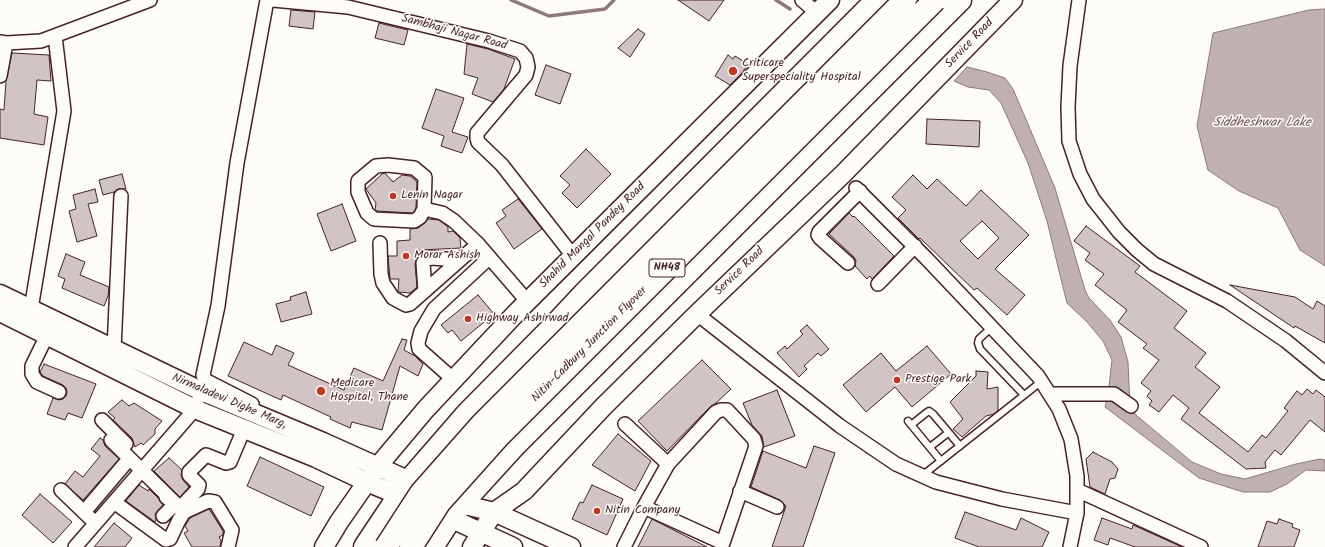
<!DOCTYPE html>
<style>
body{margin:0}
canvas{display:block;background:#fdfcf7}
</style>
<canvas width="1325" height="547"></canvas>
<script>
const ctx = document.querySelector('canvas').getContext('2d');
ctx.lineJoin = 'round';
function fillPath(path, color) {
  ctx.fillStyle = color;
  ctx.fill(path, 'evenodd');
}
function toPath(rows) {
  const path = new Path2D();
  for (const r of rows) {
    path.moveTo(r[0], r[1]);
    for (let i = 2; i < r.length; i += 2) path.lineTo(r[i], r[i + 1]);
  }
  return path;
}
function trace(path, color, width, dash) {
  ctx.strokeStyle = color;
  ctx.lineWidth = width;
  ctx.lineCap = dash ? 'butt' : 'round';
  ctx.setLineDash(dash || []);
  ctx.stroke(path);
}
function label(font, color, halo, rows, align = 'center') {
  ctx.font = font + ' Kalam,sans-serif';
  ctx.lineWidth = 3;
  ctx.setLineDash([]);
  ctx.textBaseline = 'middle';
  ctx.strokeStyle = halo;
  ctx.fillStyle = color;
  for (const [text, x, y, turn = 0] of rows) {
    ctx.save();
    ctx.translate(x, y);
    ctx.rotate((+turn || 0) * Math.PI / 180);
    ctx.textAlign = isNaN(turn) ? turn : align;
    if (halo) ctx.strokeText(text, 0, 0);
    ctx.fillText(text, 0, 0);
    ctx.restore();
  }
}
const water = toPath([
 [1325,9,1325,266,1300,250,1278,208,1239,191,1208,170,1197,126,1213,33,1309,10,1325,9],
 [967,67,987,72,1005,78,1013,89,1055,188,1085,290,1089,298,1110,320,1121,337,1128,362,1130,408,1136,415,1192,462,1221,474,1245,479,1296,464,1320,459,1325,460,1325,471,1306,470,1287,484,1270,492,1243,492,1199,478,1105,407,1108,395,1112,360,1103,341,1087,322,1067,303,1059,271,1047,221,1028,163,1001,103,989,90,968,87,954,81,967,67]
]);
fillPath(water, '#c0b1b1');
trace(water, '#91777b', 1);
trace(toPath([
 [511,0,549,16,605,9,614,0],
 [776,0,790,9]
]), '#91777b', 3.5);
const building = toPath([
 [678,0,724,0,709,21,678,0],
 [291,10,315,12,313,29,289,26,291,10],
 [379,23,408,30,404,45,375,38,379,23],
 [638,29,645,34,630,57,618,48,638,29],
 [467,44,488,49,515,59,504,89,493,102,472,94,478,78,464,74,467,44],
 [12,53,49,55,51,81,37,80,34,114,48,117,44,145,0,138,0,109,4,110,6,81,12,53],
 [728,55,733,59,735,56,748,64,742,73,730,85,715,76,728,55],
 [546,65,571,74,560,104,535,95,546,65],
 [436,89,464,98,452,132,468,137,462,153,441,146,444,136,422,128,436,89],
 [927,119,980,121,979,147,926,144,927,119],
 [586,149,611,174,577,208,562,193,570,185,560,176,586,149],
 [385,173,393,182,402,175,410,176,417,182,416,207,414,212,412,213,377,211,375,210,376,203,366,189,382,174,385,173],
 [122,174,126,189,118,189,114,192,103,195,99,180,122,174],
 [913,175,927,189,937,179,966,206,981,190,1029,235,995,269,1025,295,1007,315,977,288,974,290,920,238,919,239,898,218,906,210,892,197,913,175],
 [982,221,999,238,978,259,960,241,982,221],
 [95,189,98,202,88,204,97,236,77,242,69,211,76,209,73,195,95,189],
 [518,199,542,229,514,249,496,223,506,216,502,210,518,199],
 [342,204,356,241,331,251,317,214,342,204],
 [849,213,853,217,854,216,894,256,872,279,870,276,867,279,855,266,856,261,854,257,829,234,849,213],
 [428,219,439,220,448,227,448,232,453,231,460,238,461,248,420,250,420,254,417,258,415,264,417,287,410,293,398,292,399,279,390,279,388,256,397,256,397,241,410,240,410,229,418,228,425,223,428,219],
 [1086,226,1140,266,1135,272,1187,311,1174,328,1206,353,1195,367,1220,387,1199,413,1248,452,1262,435,1266,438,1288,411,1284,408,1297,391,1302,395,1307,389,1313,394,1316,390,1325,397,1325,432,1310,420,1281,455,1275,450,1265,462,1266,468,1246,469,1181,419,1189,408,1173,395,1159,412,1149,405,1152,401,1147,396,1151,391,1141,383,1159,360,1143,348,1147,344,1118,322,1127,310,1095,285,1104,274,1085,260,1090,253,1074,241,1086,226],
 [66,254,85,262,80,275,109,287,108,296,104,306,62,288,65,279,58,276,66,254],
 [1230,285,1295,297,1313,309,1317,301,1325,306,1325,343,1295,326,1294,328,1230,285],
 [306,292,312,314,281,322,276,304,291,300,290,297,306,292],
 [478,295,494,314,461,341,452,330,448,333,441,325,478,295],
 [807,325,829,349,821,356,818,353,804,366,807,369,799,377,777,353,785,346,787,349,803,334,800,331,807,325],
 [402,339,407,340,404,350,415,356,423,364,418,376,400,366,382,430,352,422,350,428,330,419,331,417,283,395,281,400,228,376,244,342,272,355,276,345,294,353,288,365,344,390,354,368,383,381,402,339],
 [927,346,951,374,912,407,895,387,866,412,843,385,881,353,896,371,927,346],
 [702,360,731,389,716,403,710,407,667,451,638,421,702,360],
 [44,364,96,384,82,418,68,413,65,420,47,414,53,398,59,400,63,399,66,396,67,392,66,388,63,385,43,376,40,372,44,364],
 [976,371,988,372,987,389,998,387,998,410,994,414,986,416,962,437,953,429,963,419,950,402,976,376,976,371],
 [777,390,795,436,764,447,762,436,752,425,743,403,777,390],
 [122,400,129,406,134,403,162,421,155,429,155,434,143,445,141,443,135,447,132,438,113,420,115,418,108,412,122,400],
 [618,434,651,461,635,491,592,465,618,434],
 [100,438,103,440,105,446,119,459,83,500,65,484,75,471,83,477,100,456,91,449,100,438],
 [814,446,835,453,803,547,772,547,786,506,780,500,751,487,763,451,806,468,814,446],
 [1093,452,1112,462,1118,469,1115,478,1110,479,1105,494,1090,487,1086,459,1093,452],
 [260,457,324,487,311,516,247,486,260,457],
 [169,458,182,470,181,475,183,480,189,487,180,497,154,471,169,458],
 [139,485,148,491,149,489,158,498,163,505,155,514,156,520,155,522,126,501,139,485],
 [592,485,623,499,607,535,572,519,580,502,583,503,592,485],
 [40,494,72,522,53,543,22,515,40,494],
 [209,509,223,531,223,535,219,537,221,541,220,547,192,547,184,533,188,531,185,526,190,518,209,509],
 [965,512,1016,530,1021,518,1049,532,1042,547,979,547,955,538,965,512],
 [1102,518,1132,529,1133,525,1182,547,1135,547,1110,538,1108,545,1094,540,1102,518],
 [652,519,707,547,638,547,652,519],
 [1279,519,1293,524,1292,527,1300,530,1294,547,1258,547,1267,521,1277,524,1279,519],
 [114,523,132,538,125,547,94,547,114,523]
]);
fillPath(building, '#d0c5c4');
trace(building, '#4a1f2b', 1);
const lane = toPath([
 [992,327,979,339,978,343,980,349,1024,395],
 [908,421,941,461],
 [911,425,926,413,929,411,933,414,960,446],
 [930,447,948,433],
 [923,475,1042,381]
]);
const street = toPath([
 [273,0,348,7,489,41,520,51,526,58,528,67,526,75,477,133,477,138,478,142,502,165,573,256],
 [802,0,816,12],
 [1079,0,1070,66,1068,107,1069,141,1080,174,1093,199,1119,232,1137,250,1154,264,1227,301,1286,341,1325,373],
 [0,42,6,43,41,41,150,0],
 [0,76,6,43],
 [856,188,926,258,1038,376,1059,409,1071,439,1077,476,1077,513,1070,547],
 [424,209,425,177,414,168,388,165,376,166,358,181,358,192,367,213,374,219,414,221,420,217,424,209,442,213,454,221,478,244],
 [380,243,381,274,383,283,393,298,406,305,410,304,478,244,527,301],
 [848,263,820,238,818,235,819,232,860,191],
 [878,284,915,246],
 [425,291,423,263,426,259,432,258,458,260],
 [31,309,64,111,55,36],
 [697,314,840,426,896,464,936,482,1002,499,1077,513],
 [51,327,32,366,32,374,37,382,59,392],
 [114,349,121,196],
 [453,379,419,349,418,343,421,331,434,309,489,258],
 [1050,394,1114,394,1131,406],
 [252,404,205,380,203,375,218,306,237,163,267,0],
 [102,420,126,444],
 [625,424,668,464],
 [111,440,184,512],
 [61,490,90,518],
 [1077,490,1201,547],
 [740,491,777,507],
 [114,502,166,540,170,539,179,520,184,512,208,501,215,502,232,530,228,547],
 [180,508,198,489,199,485,189,475,189,472,206,455,226,463,230,462,244,429],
 [84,512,129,459],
 [163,516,172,507,172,502,166,497],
 [75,547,195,409,197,402],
 [624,547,644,507,668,464,716,412,721,410,727,410,754,439,756,446,754,452,723,543,644,507]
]);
const secondary = toPath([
 [0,294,199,390,323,442,421,486],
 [0,312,195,409,316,458,367,482,412,501],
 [450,499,461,504,494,512,571,547],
 [439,513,513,547],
 [324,547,339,522,378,466,426,409,518,311,830,0],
 [472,547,494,512,524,491,604,406,697,314,843,174,1013,0]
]);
const highway = toPath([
 [365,547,409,481,468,413,556,324,585,293,877,0],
 [432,547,450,519,461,504,513,447,960,0]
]);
trace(lane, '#4a1f2b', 9);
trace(street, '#4a1f2b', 16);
trace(secondary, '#4a1f2b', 21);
trace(highway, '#4a1f2b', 25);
trace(lane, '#fdfcf7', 6);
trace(street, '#fdfcf7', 13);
trace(secondary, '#fdfcf7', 18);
trace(highway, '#fdfcf7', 22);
const highwayBridge = toPath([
 [386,547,421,493,482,424,905,0],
 [411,547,439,503,499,436,935,0]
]);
trace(highwayBridge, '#4a1f2b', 25, []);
trace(highwayBridge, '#fdfcf7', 22);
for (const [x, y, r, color] of [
 [733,71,5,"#c8321e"],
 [393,196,4,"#c8321e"],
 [406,256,4,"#c8321e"],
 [468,319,4,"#c8321e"],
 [897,380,4,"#c8321e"],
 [321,391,5,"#c8321e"],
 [597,511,4,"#c8321e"]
]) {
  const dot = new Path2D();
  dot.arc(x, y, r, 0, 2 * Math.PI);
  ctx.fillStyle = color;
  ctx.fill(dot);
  trace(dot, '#fdfcf7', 1.5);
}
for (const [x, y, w] of [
 [667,268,36]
]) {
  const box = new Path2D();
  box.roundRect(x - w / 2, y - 9, w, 18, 3);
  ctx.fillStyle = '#fdfcf7';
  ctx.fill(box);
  trace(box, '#4a1f2b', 1);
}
label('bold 11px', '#4a1f2b', null, [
 ["NH48",667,268]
]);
label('12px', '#4a1f2b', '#fdfcf7', [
 ["Sambhaji Nagar Road",454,33,15],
 ["Service Road",970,44,-46],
 ["Shahid Mangal Pandey Road",593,236,-45],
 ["Service Road",740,272,-44],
 ["Nitin-Cadbury Junction Flyover",590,345,-45],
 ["Nirmaladevi Dighe Marg,",229,402,23]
]);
label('12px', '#4a1f2b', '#fdfcf7', [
 ["Criticare",742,64],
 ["Superspeciality Hospital",742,78],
 ["Lenin Nagar",401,196],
 ["Morar Ashish",414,256],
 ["Highway Ashirwad",476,319],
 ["Prestige Park",905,380],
 ["Medicare",330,384],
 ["Hospital, Thane",330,398],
 ["Nitin Company",605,511]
], 'left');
label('italic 13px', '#73525a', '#fdfcf7', [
 ["Siddheshwar Lake",1262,124]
]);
</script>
